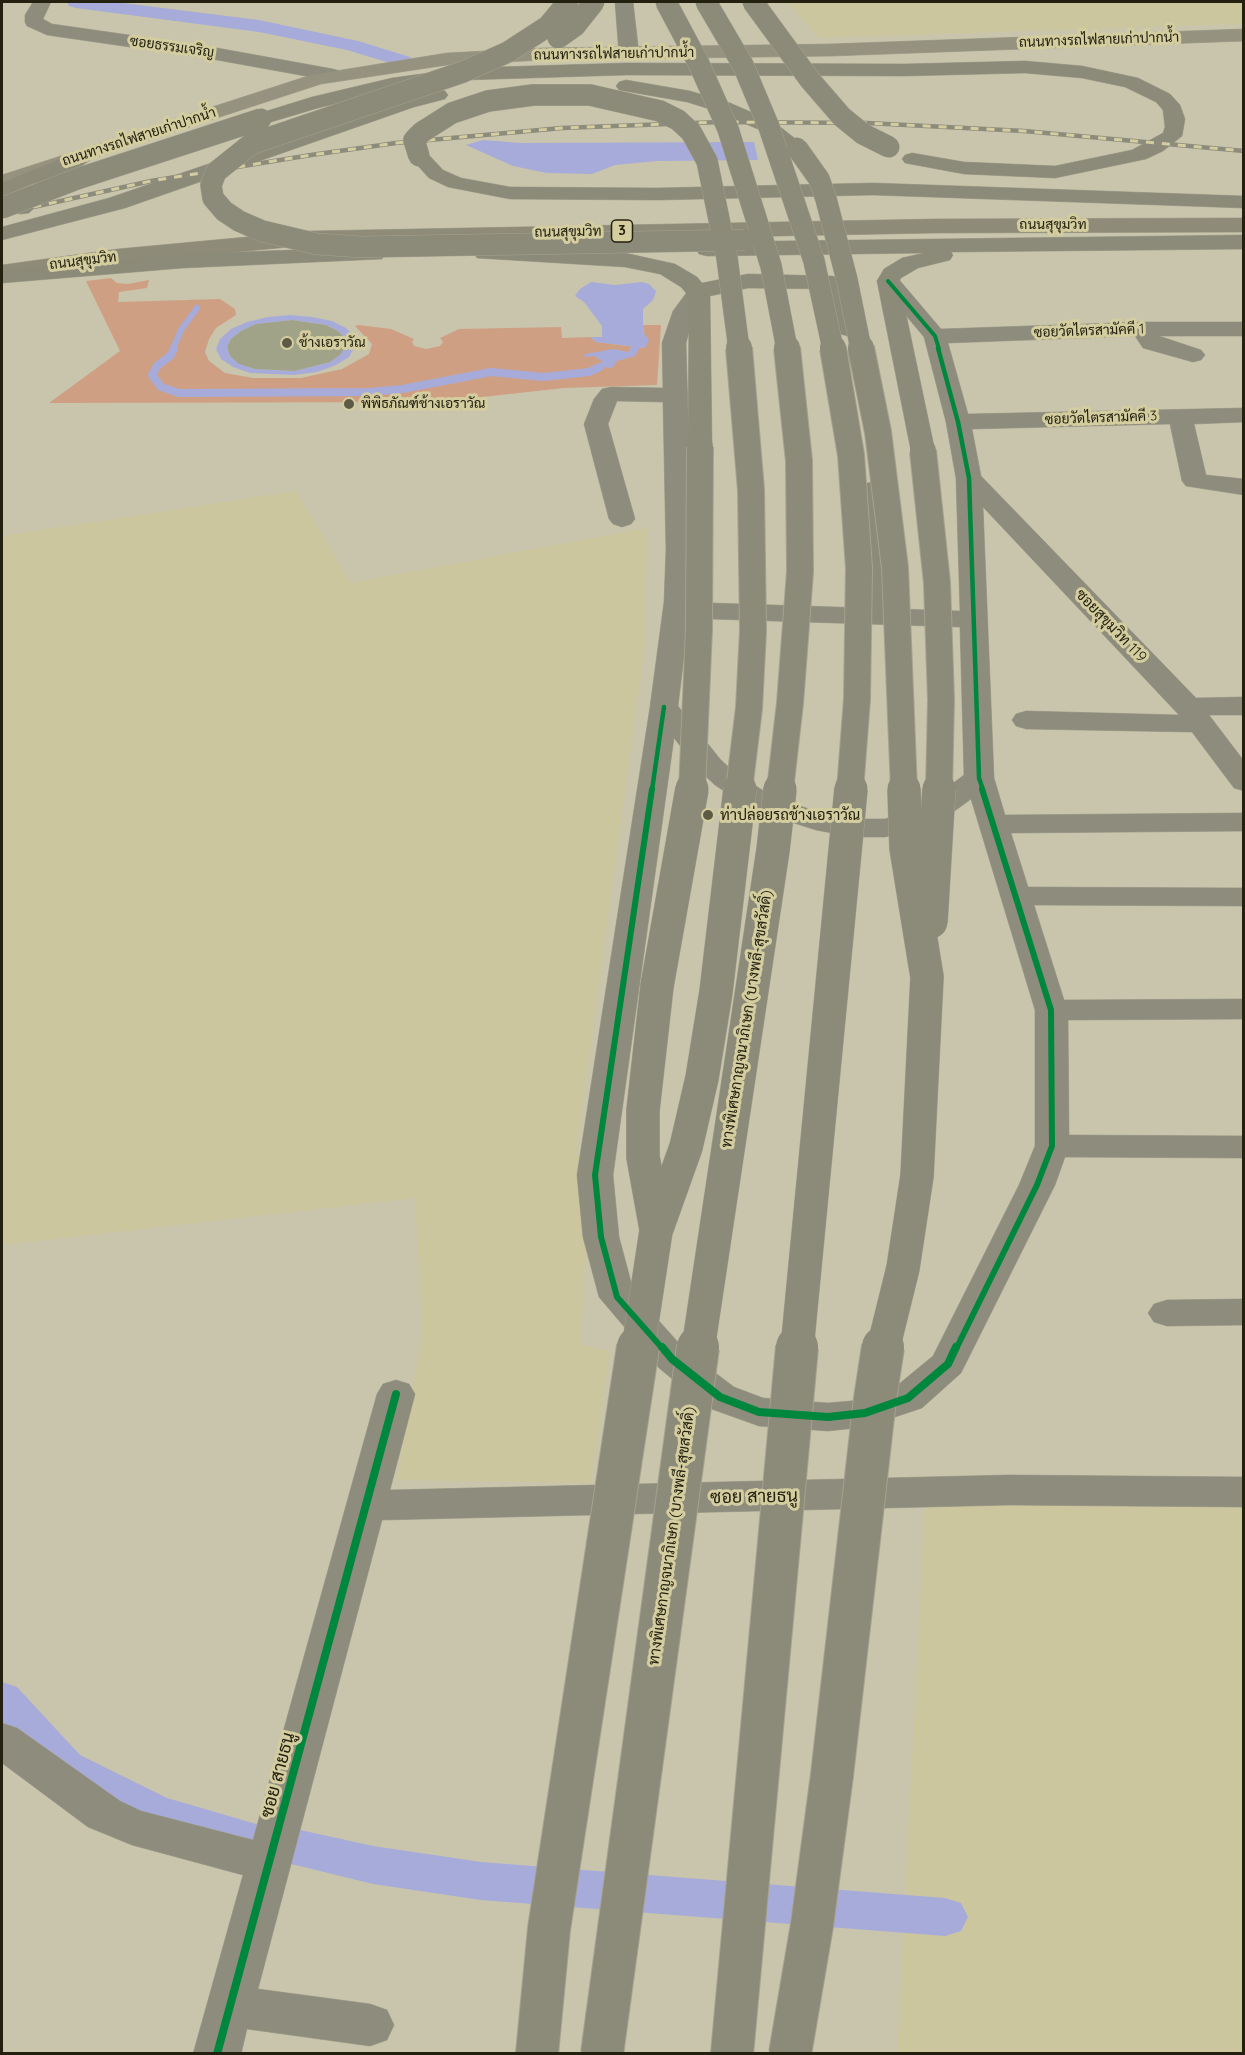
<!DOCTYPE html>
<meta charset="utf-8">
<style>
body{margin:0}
#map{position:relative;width:1245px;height:2055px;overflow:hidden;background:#c8c5ac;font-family:Quicksand,sans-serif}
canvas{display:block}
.frame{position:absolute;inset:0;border:3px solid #23200f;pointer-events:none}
</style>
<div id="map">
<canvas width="1245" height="2055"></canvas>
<div class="frame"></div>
</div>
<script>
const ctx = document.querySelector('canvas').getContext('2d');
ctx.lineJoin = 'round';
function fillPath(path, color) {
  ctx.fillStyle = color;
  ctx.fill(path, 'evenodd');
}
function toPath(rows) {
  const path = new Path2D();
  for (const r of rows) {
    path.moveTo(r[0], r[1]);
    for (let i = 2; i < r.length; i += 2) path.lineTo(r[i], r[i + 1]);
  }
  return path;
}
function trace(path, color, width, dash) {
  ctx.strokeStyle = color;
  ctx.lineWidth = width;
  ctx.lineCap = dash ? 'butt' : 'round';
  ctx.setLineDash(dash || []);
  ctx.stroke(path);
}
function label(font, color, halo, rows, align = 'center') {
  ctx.font = font + ' Quicksand,Sarabun,sans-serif';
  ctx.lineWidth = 6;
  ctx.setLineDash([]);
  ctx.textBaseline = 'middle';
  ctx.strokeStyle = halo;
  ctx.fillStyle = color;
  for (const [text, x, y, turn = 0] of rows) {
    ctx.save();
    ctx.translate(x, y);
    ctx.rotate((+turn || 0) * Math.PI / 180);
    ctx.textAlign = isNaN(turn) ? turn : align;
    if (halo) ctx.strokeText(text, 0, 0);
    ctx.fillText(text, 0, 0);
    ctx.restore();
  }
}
fillPath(toPath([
 [787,2,1243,2,1243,24,819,38],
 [296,491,351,583,647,528,645,645,576,1155,590,1157,581,1345,610,1351,591,1483,397,1480,422,1332,415,1198,2,1245,2,536],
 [925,1502,1243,1506,1243,2053,897,2054]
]), '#ccc69e');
fillPath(toPath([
 [111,278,117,283,128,284,149,280,147,288,119,292,118,302,220,299,235,309,236,315,216,328,209,339,205,352,209,361,225,373,253,378,301,378,342,369,369,354,372,344,355,326,359,325,391,329,414,339,412,342,414,346,426,349,440,346,443,342,440,338,459,329,561,327,562,338,590,337,596,342,645,348,643,325,661,325,657,385,564,388,437,402,49,403,120,351,86,281]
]), '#cf9f84');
fillPath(toPath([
 [483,140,521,143,754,142,758,160,657,161,615,165,592,174,547,173,513,166,466,145],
 [591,282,615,285,642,282,649,284,656,291,653,300,643,309,643,332,649,340,645,348,596,342,590,337,602,337,602,326,584,302,575,296,580,289],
 [290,315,312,317,332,321,346,328,355,337,355,347,349,357,336,365,317,372,294,375,250,373,233,367,221,359,216,349,220,339,231,329,247,322,268,317],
 [292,320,326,325,338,331,345,338,346,347,340,355,330,362,295,371,255,369,240,364,230,356,227,347,231,339,241,331,256,324],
 [614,349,632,353,631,357,617,361,612,368,600,367,602,361,594,356,584,357,585,354]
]), '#a7abda');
trace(toPath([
 [173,349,181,330,197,308],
 [634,349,636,346]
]), '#a7abda', 6);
trace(toPath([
 [174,348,171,355,157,366,152,375,161,387,179,393,370,392,402,389,491,372,543,377,589,372,600,367],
 [632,353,635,348]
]), '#a7abda', 8);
fillPath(toPath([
 [67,2,115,2,259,20,358,41,410,57,413,61,410,65,403,67,347,50,259,32,76,8,69,6,67,2],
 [2,1682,17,1687,80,1755,167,1798,263,1826,269,1839,263,1852,247,1857,140,1826,50,1779,2,1727,2,1682],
 [291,1828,373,1846,481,1862,945,1898,961,1903,968,1917,961,1931,945,1936,481,1900,373,1884,275,1860,269,1847,275,1834,291,1828]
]), '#a7abda');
fillPath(toPath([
 [292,320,326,325,338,331,345,338,346,347,340,355,330,362,295,371,255,369,239,364,230,356,227,347,231,339,241,331,256,324]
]), '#a0a387');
const minor = toPath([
 [33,2,51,2,43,19,52,24,206,46,333,69,340,71,343,75,340,79,333,81,206,58,47,35,27,26,25,22,25,15,33,2],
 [615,2,633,2,639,54,636,58,629,60,622,58,619,54,615,2],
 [888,274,896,276,941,329,1143,322,1244,322,1244,336,1159,336,1201,350,1205,355,1201,360,1193,362,1143,348,1135,336,948,343,968,414,1244,408,1244,422,1194,424,1206,475,1244,479,1244,495,1186,486,1182,481,1170,424,972,429,981,476,1196,698,1244,697,1244,715,1209,715,1244,761,1244,791,1234,788,1192,732,1026,729,1016,726,1012,720,1016,714,1026,711,1179,715,983,507,994,778,1005,815,1244,813,1244,831,1011,833,1028,887,1244,888,1244,906,1034,905,1064,1000,1244,999,1244,1019,1068,1020,1069,1135,1244,1136,1244,1158,1065,1157,1055,1185,961,1373,922,1408,865,1427,828,1431,759,1426,706,1407,659,1368,599,1297,583,1237,577,1175,650,707,664,602,666,550,663,402,617,401,608,424,635,519,631,524,622,527,613,524,609,519,584,424,594,399,602,389,611,387,663,388,662,343,673,311,690,288,698,286,706,288,709,293,695,312,686,343,692,550,691,598,711,603,960,611,956,478,946,422,924,337,877,281,880,276,888,274],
 [689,616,711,619,960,627,964,775,923,806,885,819,853,819,822,813,775,798,735,773,720,759,678,706,689,616],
 [674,738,700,771,715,785,753,810,816,830,853,837,885,837,914,830,945,818,971,799,1035,1010,1035,1146,1019,1185,933,1356,894,1388,862,1400,828,1403,763,1398,734,1387,685,1350,634,1293,619,1237,613,1175,674,738],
 [1244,1299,1244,1325,1167,1326,1154,1322,1148,1313,1154,1304,1167,1300,1244,1299],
 [396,1380,409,1384,415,1394,390,1490,1009,1475,1244,1477,1244,1507,1009,1505,382,1520,258,1989,370,2004,387,2010,394,2025,387,2040,370,2046,247,2029,241,2054,193,2054,243,1875,132,1845,88,1827,2,1763,2,1723,17,1728,120,1801,141,1811,253,1840,377,1394,383,1384,396,1380]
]);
const secondary = toPath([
 [1244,29,1244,41,831,56,543,60,447,65,321,84,2,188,2,175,311,75,447,53,543,48,831,44,1244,29]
]);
const trunk = toPath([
 [86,148,93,150,96,154,93,158,2,197,2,183,86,148],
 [1244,218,1244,232,935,233,311,245,118,263,2,279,2,265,118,249,311,231,935,219,1244,218]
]);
const motorway = toPath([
 [1025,61,1082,66,1138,78,1170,94,1180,105,1185,119,1182,136,1163,151,1146,159,1055,178,964,174,905,163,902,159,905,155,912,153,964,162,1055,166,1132,150,1163,133,1165,127,1163,110,1156,102,1125,87,1082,78,1025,73,904,76,626,75,465,80,392,90,318,108,261,125,254,123,251,119,254,115,312,97,392,78,465,68,626,63,904,64,1025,61],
 [626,80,690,91,730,103,774,122,807,148,804,152,797,154,790,152,760,130,716,111,687,102,619,90,616,86,619,82,626,80],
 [438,89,445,91,448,95,445,99,414,107,125,208,2,240,2,227,109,198,401,98,438,89],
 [86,148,93,150,96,154,93,158,60,181,29,213,21,214,13,213,10,208,13,203,46,173,79,150,86,148],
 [419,150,426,152,443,170,461,178,510,187,658,188,873,183,1244,196,1244,208,873,195,658,200,510,199,448,187,429,178,409,156,412,152,419,150],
 [1244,235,1244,249,951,252,953,255,950,260,918,268,901,278,899,281,935,451,932,456,923,458,914,456,911,451,877,281,884,269,902,258,924,253,707,256,699,254,696,249,699,244,707,242,1244,235],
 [485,246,625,253,675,264,697,277,702,283,748,274,832,276,840,278,851,288,860,329,856,334,848,336,840,334,836,329,829,291,827,289,748,288,710,296,712,447,709,452,700,454,691,452,688,447,689,311,687,294,681,287,660,274,625,267,477,258,474,253,477,248,485,246],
 [374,247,382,249,385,254,382,259,183,268,2,283,2,269,183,254,374,247],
 [874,481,883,484,887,489,899,616,895,622,885,624,875,622,871,616,861,489,865,484,874,481]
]);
trace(minor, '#a5a28f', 1);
trace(secondary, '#a5a28f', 1);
trace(trunk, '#a5a28f', 1);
trace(motorway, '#a5a28f', 1);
fillPath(minor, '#8e8c7c');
fillPath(secondary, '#95937f');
fillPath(trunk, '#8e8c79');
fillPath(motorway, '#8c8a79');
const rail = toPath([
 [2,214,151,181,311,155,396,143,562,128,721,122,867,123,1024,131,1244,151]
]);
trace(rail, '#8d8b7c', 4.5);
trace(rail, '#d4cda0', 3, [8]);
const motorwayBridgeFar3 = toPath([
 [568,2,548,26,508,52,463,72,251,144,216,172,211,185,213,198,224,211,239,221,262,231,317,244,361,247,745,240],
 [666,2,699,64,728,129,771,266,787,349],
 [706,2,743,65,769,127,814,261,833,349],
 [753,2,810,80,842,117,863,134,889,147],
 [558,38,575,26,594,2],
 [797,148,819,179,826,199,847,280,861,349],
 [419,156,414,140,422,132,452,113,488,101,533,95,590,95,660,111,678,120,691,132,707,161,727,258,739,349],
 [2,208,77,179,261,119]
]);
const motorwayBridgeFar2 = toPath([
 [739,348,751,490,753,631,749,708,739,790],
 [833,348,851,455,859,568,857,699,850,790],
 [861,348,878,432,895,568,904,790],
 [923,451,937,583,941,700,939,790],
 [692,790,699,629,700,447],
 [780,790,790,703,800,572,799,461,787,348]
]);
const motorwayBridgeFar1 = toPath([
 [931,922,939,789],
 [656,1229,643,1157,643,1110,657,986,692,789],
 [638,1349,656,1231,686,1147,702,1078,716,992,740,789],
 [698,1349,773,850,780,789],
 [797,1349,851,789],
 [883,1349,903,1268,917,1176,927,977,906,848,904,789]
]);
const motorwayBridge = toPath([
 [537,2054,549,1929,638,1347],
 [602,2054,698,1347],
 [732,2054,797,1347],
 [790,2054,812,1925,832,1775,875,1399,883,1347]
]);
trace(motorwayBridgeFar3, '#a5a28f', 22, []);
trace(motorwayBridgeFar2, '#a5a28f', 28, []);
trace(motorwayBridgeFar1, '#a5a28f', 34, []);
trace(motorwayBridge, '#a5a28f', 44, []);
trace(motorwayBridgeFar3, '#8c8a79', 21);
trace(motorwayBridgeFar2, '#8c8a79', 26);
trace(motorwayBridgeFar1, '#8c8a79', 33);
trace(motorwayBridge, '#8c8a79', 42);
trace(toPath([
 [888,281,935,336,939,349]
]), '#00873e', 4);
trace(toPath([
 [938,348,958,422,969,478,979,778,983,790],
 [652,790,664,707]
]), '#00873e', 4.5);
trace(toPath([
 [652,789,595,1175,601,1237,617,1297,663,1349],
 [956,1349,1037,1185,1052,1146,1051,1010,982,789]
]), '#00873e', 6);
trace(toPath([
 [662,1347,672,1359,720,1397,759,1412,828,1417,865,1413,908,1398,948,1364,956,1347],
 [217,2054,396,1394]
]), '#00873e', 8);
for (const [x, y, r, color] of [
 [287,343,6,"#5d5a46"],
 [349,404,6,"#5d5a46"],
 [708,815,6,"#5d5a46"]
]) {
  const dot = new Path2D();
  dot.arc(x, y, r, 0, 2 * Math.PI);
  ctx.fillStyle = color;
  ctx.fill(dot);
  trace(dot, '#d4cda0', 2);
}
label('14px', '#23200f', '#d4cda0', [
 ["ถนนทางรถไฟสายเก่าปากน้ำ",1099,40,-2],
 ["ซอยธรรมเจริญ",172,47,8],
 ["ถนนทางรถไฟสายเก่าปากน้ำ",614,54,-1],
 ["ถนนทางรถไฟสายเก่าปากน้ำ",139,137,-18],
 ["ถนนสุขุมวิท",1053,225],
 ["ถนนสุขุมวิท",568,232,-1],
 ["ถนนสุขุมวิท",83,261,-7],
 ["ซอยวัดไตรสามัคคี 1",1089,331,-2],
 ["ซอยวัดไตรสามัคคี 3",1101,418,-2]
]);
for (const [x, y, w] of [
 [622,231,21]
]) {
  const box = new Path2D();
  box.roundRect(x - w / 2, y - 11, w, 22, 4.5);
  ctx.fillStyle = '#d4cda0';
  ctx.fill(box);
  trace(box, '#23200f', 1.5);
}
label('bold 14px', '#23200f', null, [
 ["3",622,231]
]);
label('14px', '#23200f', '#d4cda0', [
 ["ช้างเอราวัณ",299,343],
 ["พิพิธภัณฑ์ช้างเอราวัณ",361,404]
], 'left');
label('15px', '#23200f', '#d4cda0', [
 ["ซอยสุขุมวิท 119",1111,626,46],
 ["ทางพิเศษกาญจนาภิเษก (บางพลี-สุขสวัสดิ์)",747,1019,-81],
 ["ทางพิเศษกาญจนาภิเษก (บางพลี-สุขสวัสดิ์)",672,1536,-82]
]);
label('15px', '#23200f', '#d4cda0', [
 ["ท่าปล่อยรถช้างเอราวัณ",720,815]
], 'left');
label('18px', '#23200f', '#d4cda0', [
 ["ซอย สายธนู",754,1497,-1],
 ["ซอย สายธนู",278,1775,-75]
]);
</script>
